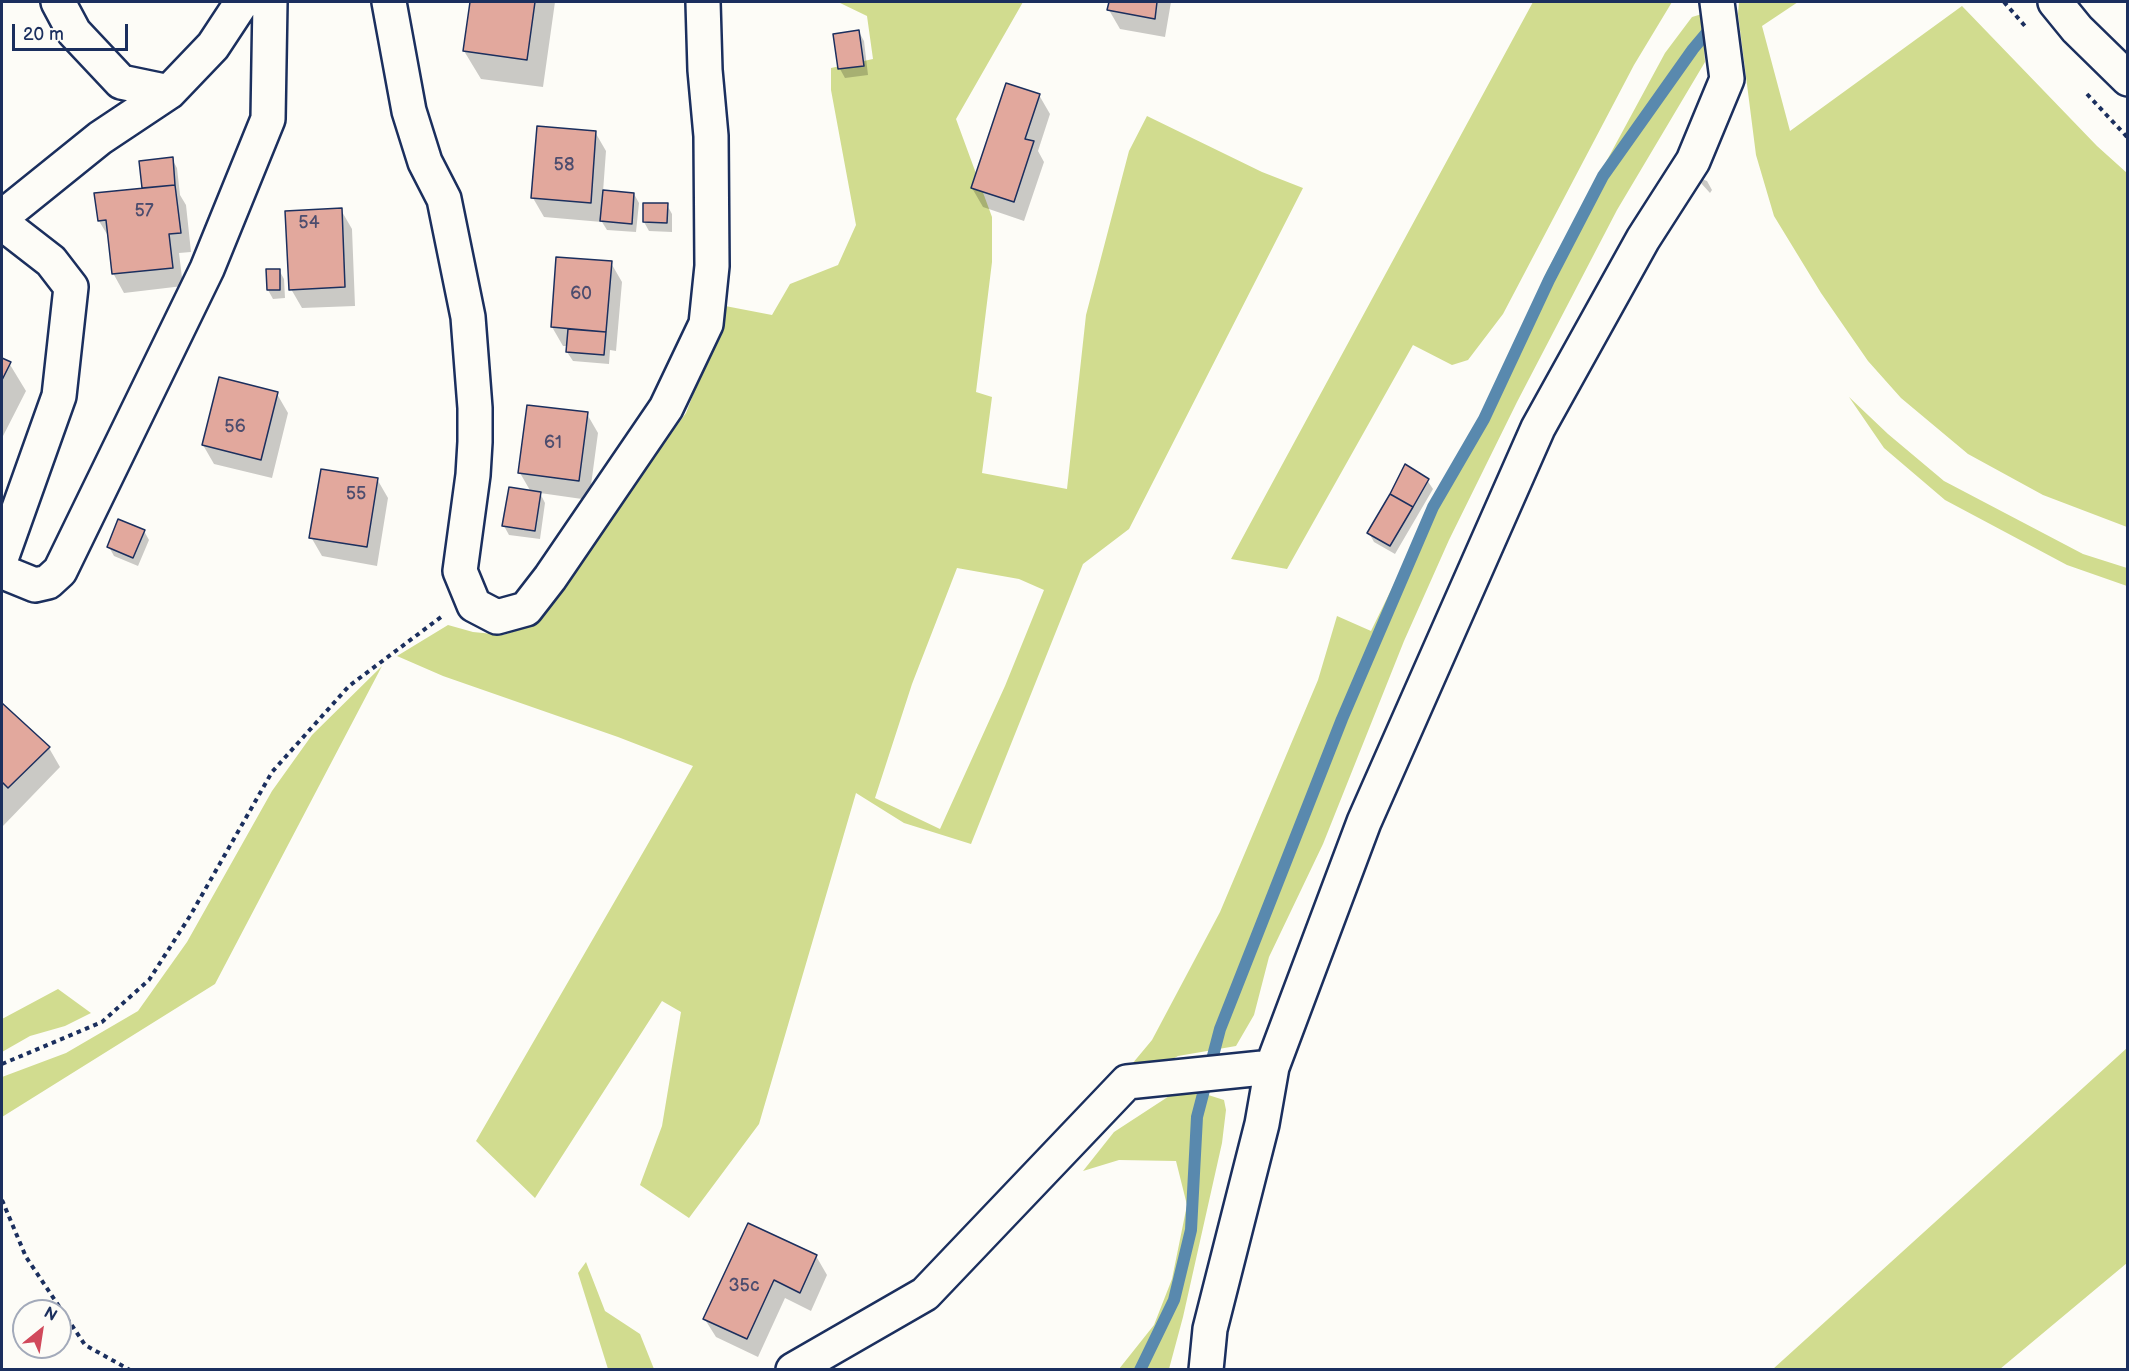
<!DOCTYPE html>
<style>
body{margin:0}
#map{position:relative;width:2129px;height:1371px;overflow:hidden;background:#fdfcf7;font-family:"Balsamiq Sans",sans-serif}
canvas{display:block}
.frame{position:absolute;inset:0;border:3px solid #1b2f5e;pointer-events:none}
.north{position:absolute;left:12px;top:1299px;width:60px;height:60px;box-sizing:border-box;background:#fdfcf7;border:2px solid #a3aaba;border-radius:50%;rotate:30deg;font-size:16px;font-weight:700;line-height:24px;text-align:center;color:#1b2f5e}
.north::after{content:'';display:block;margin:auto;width:21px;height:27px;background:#d1495b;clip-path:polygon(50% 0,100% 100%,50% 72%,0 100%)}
.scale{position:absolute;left:12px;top:24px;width:116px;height:27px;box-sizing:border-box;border:3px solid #1b2f5e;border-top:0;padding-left:8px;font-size:18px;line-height:21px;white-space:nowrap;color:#1b2f5e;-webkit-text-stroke:4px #fdfcf7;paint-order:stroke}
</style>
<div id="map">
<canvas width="2129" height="1371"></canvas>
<div class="frame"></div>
<div class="north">N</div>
<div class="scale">20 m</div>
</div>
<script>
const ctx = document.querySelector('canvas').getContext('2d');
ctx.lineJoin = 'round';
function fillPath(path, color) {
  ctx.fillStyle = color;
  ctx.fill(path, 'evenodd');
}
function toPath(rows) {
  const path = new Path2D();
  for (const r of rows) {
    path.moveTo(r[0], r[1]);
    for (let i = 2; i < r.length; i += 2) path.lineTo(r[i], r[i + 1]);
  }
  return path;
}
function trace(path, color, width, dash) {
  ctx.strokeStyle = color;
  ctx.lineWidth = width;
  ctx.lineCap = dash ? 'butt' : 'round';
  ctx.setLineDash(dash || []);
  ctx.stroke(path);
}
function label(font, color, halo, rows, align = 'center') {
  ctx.font = font + ' "Balsamiq Sans",sans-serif';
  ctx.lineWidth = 6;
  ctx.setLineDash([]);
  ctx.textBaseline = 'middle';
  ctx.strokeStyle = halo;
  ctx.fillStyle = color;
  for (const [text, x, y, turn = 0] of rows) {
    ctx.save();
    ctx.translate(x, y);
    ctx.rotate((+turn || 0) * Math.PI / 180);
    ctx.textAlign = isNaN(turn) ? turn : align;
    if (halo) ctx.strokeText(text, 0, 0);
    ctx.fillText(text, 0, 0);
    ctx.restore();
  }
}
fillPath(toPath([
 [838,2,1023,2,956,119,992,217,992,262,976,392,992,397,982,473,1067,489,1086,315,1129,151,1147,116,1262,172,1303,188,1129,529,1083,564,971,844,904,823,856,793,759,1124,689,1218,640,1185,662,1126,681,1012,662,1001,535,1198,476,1141,693,766,618,737,443,676,397,656,448,625,473,632,503,635,531,626,686,413,720,325,720,305,772,315,790,284,838,265,856,225,831,90,831,68,873,59,867,16],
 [957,568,1019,579,1044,590,1005,686,940,829,875,798,912,684],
 [1533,2,1672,2,1634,65,1503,314,1468,360,1452,365,1413,345,1287,569,1231,559],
 [1739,2,1798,2,1762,26,1790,131,1962,6,2097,146,2127,173,2127,527,2043,495,1968,454,1901,398,1868,361,1821,293,1774,216,1756,155,1738,14],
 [1702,14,1705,62,1617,210,1517,402,1449,540,1404,641,1323,844,1269,957,1254,1015,1236,1046,1178,1056,1144,1075,1122,1076,1152,1040,1220,912,1318,680,1337,616,1371,631,1455,459,1485,408,1547,271,1665,53,1692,17],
 [1849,397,1888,434,1944,481,2083,554,2127,568,2127,586,2067,565,1945,500,1884,448],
 [382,666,215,984,2,1117,2,1077,66,1053,138,1011,187,942,272,791,312,735],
 [58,989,91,1013,65,1026,30,1036,2,1052,2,1019],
 [2127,1048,2127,1263,2000,1369,1773,1369],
 [1183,1087,1224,1100,1226,1110,1222,1143,1183,1317,1169,1369,1119,1369,1154,1325,1172,1279,1187,1205,1176,1161,1119,1160,1083,1171,1114,1132],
 [586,1262,605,1311,640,1334,654,1369,608,1369,578,1273]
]), '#d1dc8f');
fillPath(toPath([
 [471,2,555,2,543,87,481,79,464,51],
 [1110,2,1171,2,1165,37,1120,29,1109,10],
 [859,32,864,41,868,75,845,78,840,69],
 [1039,95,1050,114,1038,151,1044,162,1024,221,983,207,972,188],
 [595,132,606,151,603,192,634,194,639,203,636,232,607,230,602,222,544,217,533,198],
 [172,159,177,168,180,195,186,205,191,252,179,253,183,286,124,293,113,273,110,239,99,221,144,190],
 [1702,179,1707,181,1712,190,1710,193,1700,182],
 [667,205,672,214,672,232,649,231,644,222],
 [341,210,352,229,355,306,302,308,291,289],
 [611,263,622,282,616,351,610,350,609,364,573,361,567,352,568,346,563,346,552,327],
 [279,270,284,279,285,298,273,299,268,290],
 [2,359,9,363,26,391,2,438],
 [277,394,288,413,272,478,214,464,203,445],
 [587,414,598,433,589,500,540,493,545,503,540,539,509,535,504,526,531,492,520,473],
 [377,479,388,498,377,566,322,556,311,537],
 [1427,480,1433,489,1395,554,1374,542,1369,533],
 [144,531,149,540,138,566,114,556,109,547],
 [2,705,49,748,60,767,2,827],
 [816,1256,827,1275,811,1311,785,1298,758,1357,716,1337,704,1318]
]), '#0003');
trace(toPath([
 [1140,1370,1174,1300,1191,1230,1197,1117,1220,1029,1342,719,1433,507,1484,419,1549,280,1603,176,1693,49,1714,24]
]), '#5989ae', 12);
const building = toPath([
 [470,2,535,2,527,60,463,51,470,2],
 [1109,2,1157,2,1155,19,1107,10,1109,2],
 [859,30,864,66,838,69,833,34,859,30],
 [1006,83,1040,94,1025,139,1034,141,1014,202,971,188,1006,83],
 [537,126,596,131,591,203,531,198,537,126],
 [173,157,175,185,142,188,139,161,173,157],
 [175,185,181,233,169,234,173,268,112,274,106,220,98,221,94,193,175,185],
 [603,190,634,193,632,224,600,221,603,190],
 [643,203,668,203,667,223,643,222,643,203],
 [342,208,345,287,289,290,285,211,342,208],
 [556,257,612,261,606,332,551,327,556,257],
 [266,269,280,269,280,290,267,290,266,269],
 [568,329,606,332,604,355,566,352,568,329],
 [2,358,11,362,2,380,2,358],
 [219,377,278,392,261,460,202,445,219,377],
 [527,405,588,412,579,481,518,473,527,405],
 [1405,464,1429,479,1413,507,1390,494,1405,464],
 [321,469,378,478,367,547,309,538,321,469],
 [509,487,541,492,535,531,502,526,509,487],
 [1390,494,1413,507,1390,546,1367,533,1390,494],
 [118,519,145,530,133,558,107,547,118,519],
 [2,703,50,747,8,788,2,782,2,703],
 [748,1223,817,1255,800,1293,774,1280,747,1339,703,1319,748,1223]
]);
fillPath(building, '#e2a89d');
trace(building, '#1b2f5e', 1.5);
const street = toPath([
 [58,2,74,32,121,82,169,92],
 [389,2,409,111,425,162,444,199,468,317,475,408,475,442,473,475,460,571,474,605,497,617,526,609,550,578,666,408,706,324,712,266,711,136,705,70,703,2],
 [2,217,100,138,169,92,213,46,242,2],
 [2,223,51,261,71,287,59,396,2,556],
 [2,565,3,572,35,585,48,582,60,571,207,269,268,119,270,2],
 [793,1370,925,1294,1127,1082,1272,1067],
 [1206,1370,1210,1329,1262,1124,1272,1067,1364,822,1538,428,1643,239,1693,161,1727,79,1717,2]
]);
const secondary = toPath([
 [2055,2,2077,29,2128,79]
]);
trace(street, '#1b2f5e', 38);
trace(secondary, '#1b2f5e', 38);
trace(toPath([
 [2004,2,2025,26],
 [2087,94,2128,138],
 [2,1064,102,1022,149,980,190,916,272,772,349,686,441,617],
 [2,1200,26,1257,85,1345,130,1370]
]), '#1b2f5e', 4, [4.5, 4.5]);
trace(street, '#fdfcf7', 33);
trace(secondary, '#fdfcf7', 33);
label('18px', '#4d4d6e', null, [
 ["58",564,165],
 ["57",144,211],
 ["54",309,223],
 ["60",581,294],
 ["56",235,427],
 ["61",553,443],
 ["55",356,494],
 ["35c",744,1286]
]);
</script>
